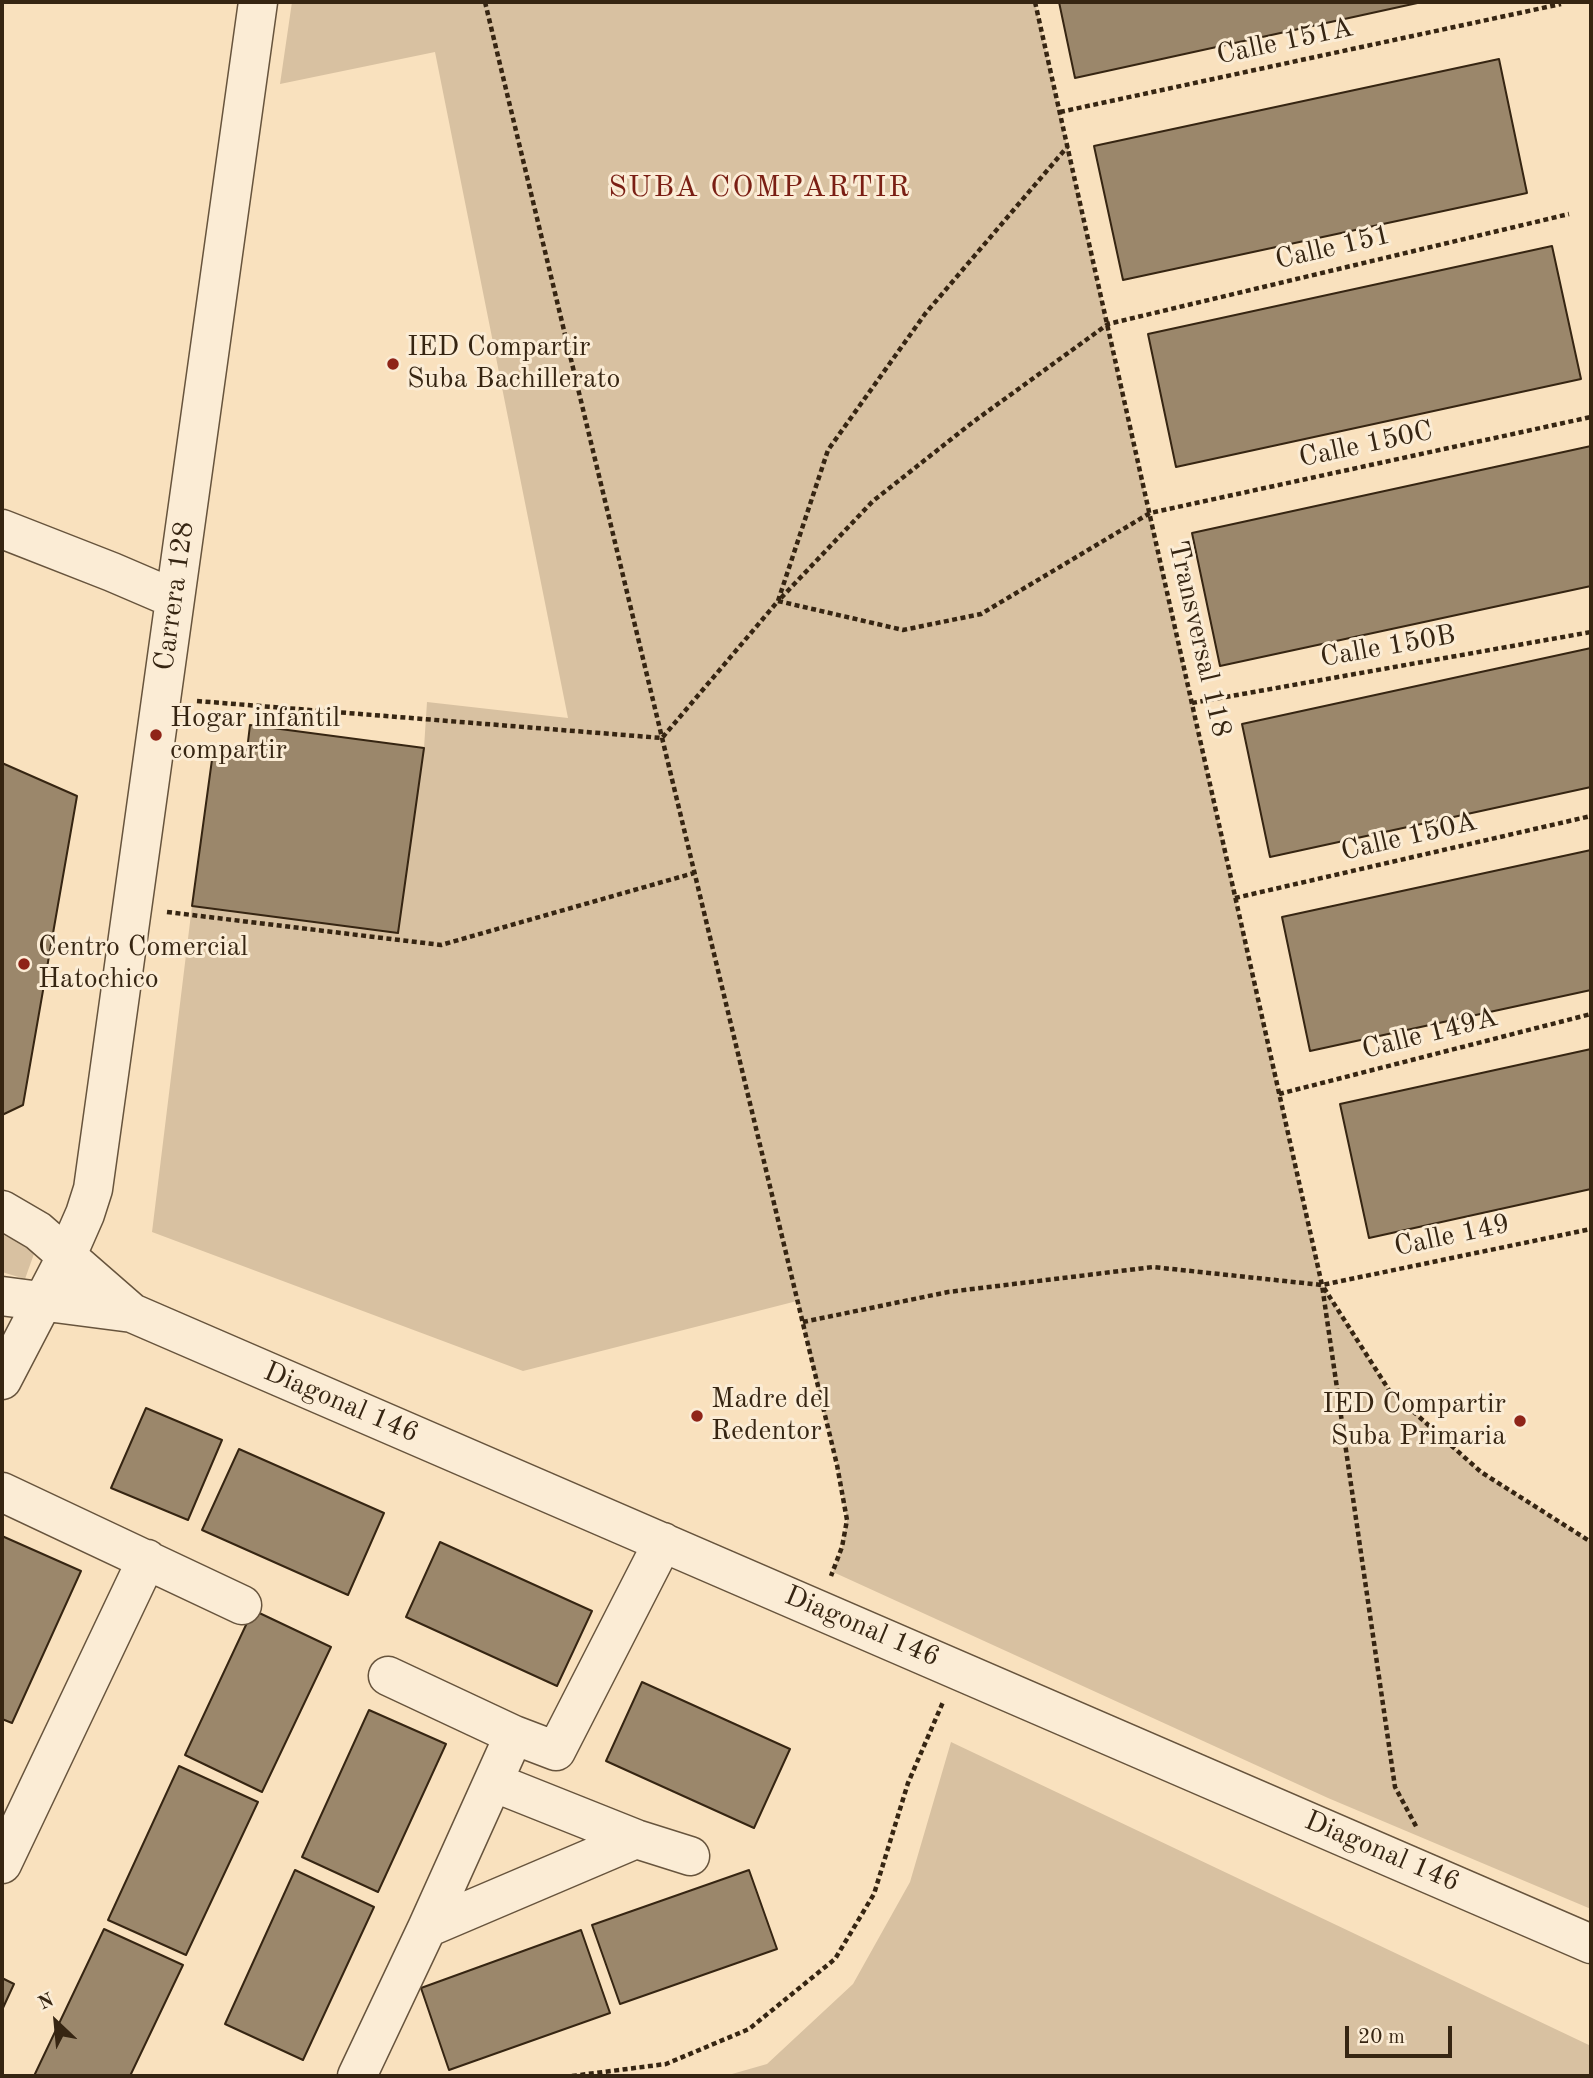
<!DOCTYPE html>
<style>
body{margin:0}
#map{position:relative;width:1593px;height:2078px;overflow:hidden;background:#f9e1be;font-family:"Old Standard TT",serif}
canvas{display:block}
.frame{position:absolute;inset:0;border:4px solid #362512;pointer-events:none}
.north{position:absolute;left:21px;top:1987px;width:70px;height:70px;-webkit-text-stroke:5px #fbecd5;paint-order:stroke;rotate:334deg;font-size:19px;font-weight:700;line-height:28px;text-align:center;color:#362512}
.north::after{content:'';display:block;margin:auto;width:24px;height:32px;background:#362512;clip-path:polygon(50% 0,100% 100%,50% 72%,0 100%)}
.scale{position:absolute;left:1345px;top:2026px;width:107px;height:32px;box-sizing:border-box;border:4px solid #362512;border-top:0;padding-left:9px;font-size:21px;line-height:24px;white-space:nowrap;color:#362512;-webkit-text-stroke:5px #fbecd5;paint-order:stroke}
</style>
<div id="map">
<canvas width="1593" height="2078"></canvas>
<div class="frame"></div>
<div class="north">N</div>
<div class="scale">20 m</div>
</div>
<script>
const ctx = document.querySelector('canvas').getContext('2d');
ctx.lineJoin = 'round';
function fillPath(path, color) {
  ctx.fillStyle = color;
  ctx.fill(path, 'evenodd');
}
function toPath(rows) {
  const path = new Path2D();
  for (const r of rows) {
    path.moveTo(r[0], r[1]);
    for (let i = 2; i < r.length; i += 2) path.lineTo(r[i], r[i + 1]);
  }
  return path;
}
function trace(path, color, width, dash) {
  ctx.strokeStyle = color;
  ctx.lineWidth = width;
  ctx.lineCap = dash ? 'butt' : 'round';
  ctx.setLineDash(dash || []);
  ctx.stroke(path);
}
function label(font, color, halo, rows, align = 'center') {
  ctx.font = font + ' "Old Standard TT",serif';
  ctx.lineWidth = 6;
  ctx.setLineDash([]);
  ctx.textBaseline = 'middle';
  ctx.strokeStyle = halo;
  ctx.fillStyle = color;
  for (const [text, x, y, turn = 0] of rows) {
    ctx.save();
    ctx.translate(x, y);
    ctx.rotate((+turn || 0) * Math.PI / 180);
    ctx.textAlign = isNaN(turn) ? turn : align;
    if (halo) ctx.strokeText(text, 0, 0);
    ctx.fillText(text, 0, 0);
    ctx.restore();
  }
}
fillPath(toPath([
 [292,2,1035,2,1322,1285,1389,1390,1481,1472,1591,1542,1591,1909,1328,1798,833,1572,842,1547,847,1520,837,1465,797,1301,523,1371,152,1232,192,906,398,933,424,748,427,702,568,718,435,52,280,84],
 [2,1234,35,1251,25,1279,2,1272],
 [951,1742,1591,2046,1591,2076,725,2076,767,2064,853,1984,910,1882]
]), '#d8c1a1');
const building = toPath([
 [1059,2,1422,2,1075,78,1059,2],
 [1499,59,1527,193,1123,280,1094,146,1499,59],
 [1552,246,1581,379,1176,467,1148,334,1552,246],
 [1591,446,1591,586,1220,666,1192,533,1591,446],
 [1591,648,1591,787,1270,857,1242,724,1591,648],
 [250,725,424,748,398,933,192,906,214,745,247,750,250,725],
 [2,763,77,796,23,1105,2,1115,2,763],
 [1591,850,1591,990,1310,1051,1282,917,1591,850],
 [1591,1049,1591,1189,1369,1238,1340,1104,1591,1049],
 [146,1408,222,1440,188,1520,111,1488,146,1408],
 [239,1449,384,1513,348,1595,202,1530,239,1449],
 [2,1536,81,1571,12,1723,2,1719,2,1536],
 [440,1542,592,1611,557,1686,406,1617,440,1542],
 [253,1610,331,1647,262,1792,185,1755,253,1610],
 [642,1682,790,1749,754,1828,606,1761,642,1682],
 [369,1710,446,1744,378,1892,302,1857,369,1710],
 [179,1766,258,1802,186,1955,108,1920,179,1766],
 [295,1870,374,1907,303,2060,225,2024,295,1870],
 [749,1870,777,1949,620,2004,592,1925,749,1870],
 [104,1929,183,1965,130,2076,34,2076,104,1929],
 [581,1930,610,2013,449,2070,421,1988,581,1930],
 [2,1978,14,1984,2,2010,2,1978]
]);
fillPath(building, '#9b876b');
trace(building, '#362512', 2);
const minor = toPath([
 [2,529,112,572,175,599],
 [2,1210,38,1231,132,1313],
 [2,1296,132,1313,1591,1944],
 [2,1380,67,1255,85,1214,93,1189,258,2],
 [2,1492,242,1605],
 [388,1676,514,1735],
 [493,1782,636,1839,690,1856],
 [2,1864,147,1559],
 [427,1928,636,1839],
 [357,2076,427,1928,514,1735,556,1751,663,1542]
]);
trace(minor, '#67543d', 41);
trace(toPath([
 [485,2,837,1465,847,1520,842,1547,831,1576],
 [1035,2,1322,1285,1395,1787,1417,1828],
 [1060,112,1561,4],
 [781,598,873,501,973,422,1108,324,1569,214],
 [778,601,903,630,981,614,1150,513,1591,417],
 [197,701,662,738,778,601,828,450,925,314,1068,146],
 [1192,703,1591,632],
 [1235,898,1591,816],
 [167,912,441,945,694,873],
 [1279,1094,1591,1014],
 [1324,1288,1389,1390,1481,1472,1591,1542],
 [803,1322,948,1292,1153,1267,1322,1285,1591,1229],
 [572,2076,666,2064,749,2029,835,1959,874,1894,908,1783,943,1702]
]), '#362512', 4.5, [5, 3.5]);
trace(minor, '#fbecd5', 38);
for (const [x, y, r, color] of [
 [393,364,7,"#8f2418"],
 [156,735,7,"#8f2418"],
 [24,964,7,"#8f2418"],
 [697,1416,7,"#8f2418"],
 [1520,1421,7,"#8f2418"]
]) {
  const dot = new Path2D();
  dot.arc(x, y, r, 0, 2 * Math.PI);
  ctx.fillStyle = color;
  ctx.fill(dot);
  trace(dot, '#fbecd5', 2.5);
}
label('28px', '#362512', '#fbecd5', [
 ["Calle 151A",1285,42,-12],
 ["Calle 151",1333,248,-13],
 ["Calle 150C",1366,445,-12],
 ["Carrera 128",175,596,-82],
 ["Transversal 118",1199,639,77],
 ["Calle 150B",1388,647,-10],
 ["Calle 150A",1409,837,-13],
 ["Calle 149A",1430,1034,-14],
 ["Calle 149",1452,1236,-12],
 ["Diagonal 146",341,1403,23],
 ["Diagonal 146",862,1627,23],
 ["Diagonal 146",1382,1852,23]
]);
label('28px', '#362512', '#fbecd5', [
 ["IED Compartir",407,348],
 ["Suba Bachillerato",407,380],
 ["Hogar infantil",170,719],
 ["compartir",170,751],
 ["Centro Comercial",38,948],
 ["Hatochico",38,980],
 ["Madre del",711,1400],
 ["Redentor",711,1432],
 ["IED Compartir",1506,1405,"right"],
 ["Suba Primaria",1506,1437,"right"]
], 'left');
ctx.letterSpacing = '2px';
label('30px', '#7a1f14', '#fbecd5', [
 ["SUBA COMPARTIR",760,188]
]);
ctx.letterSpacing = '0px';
</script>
